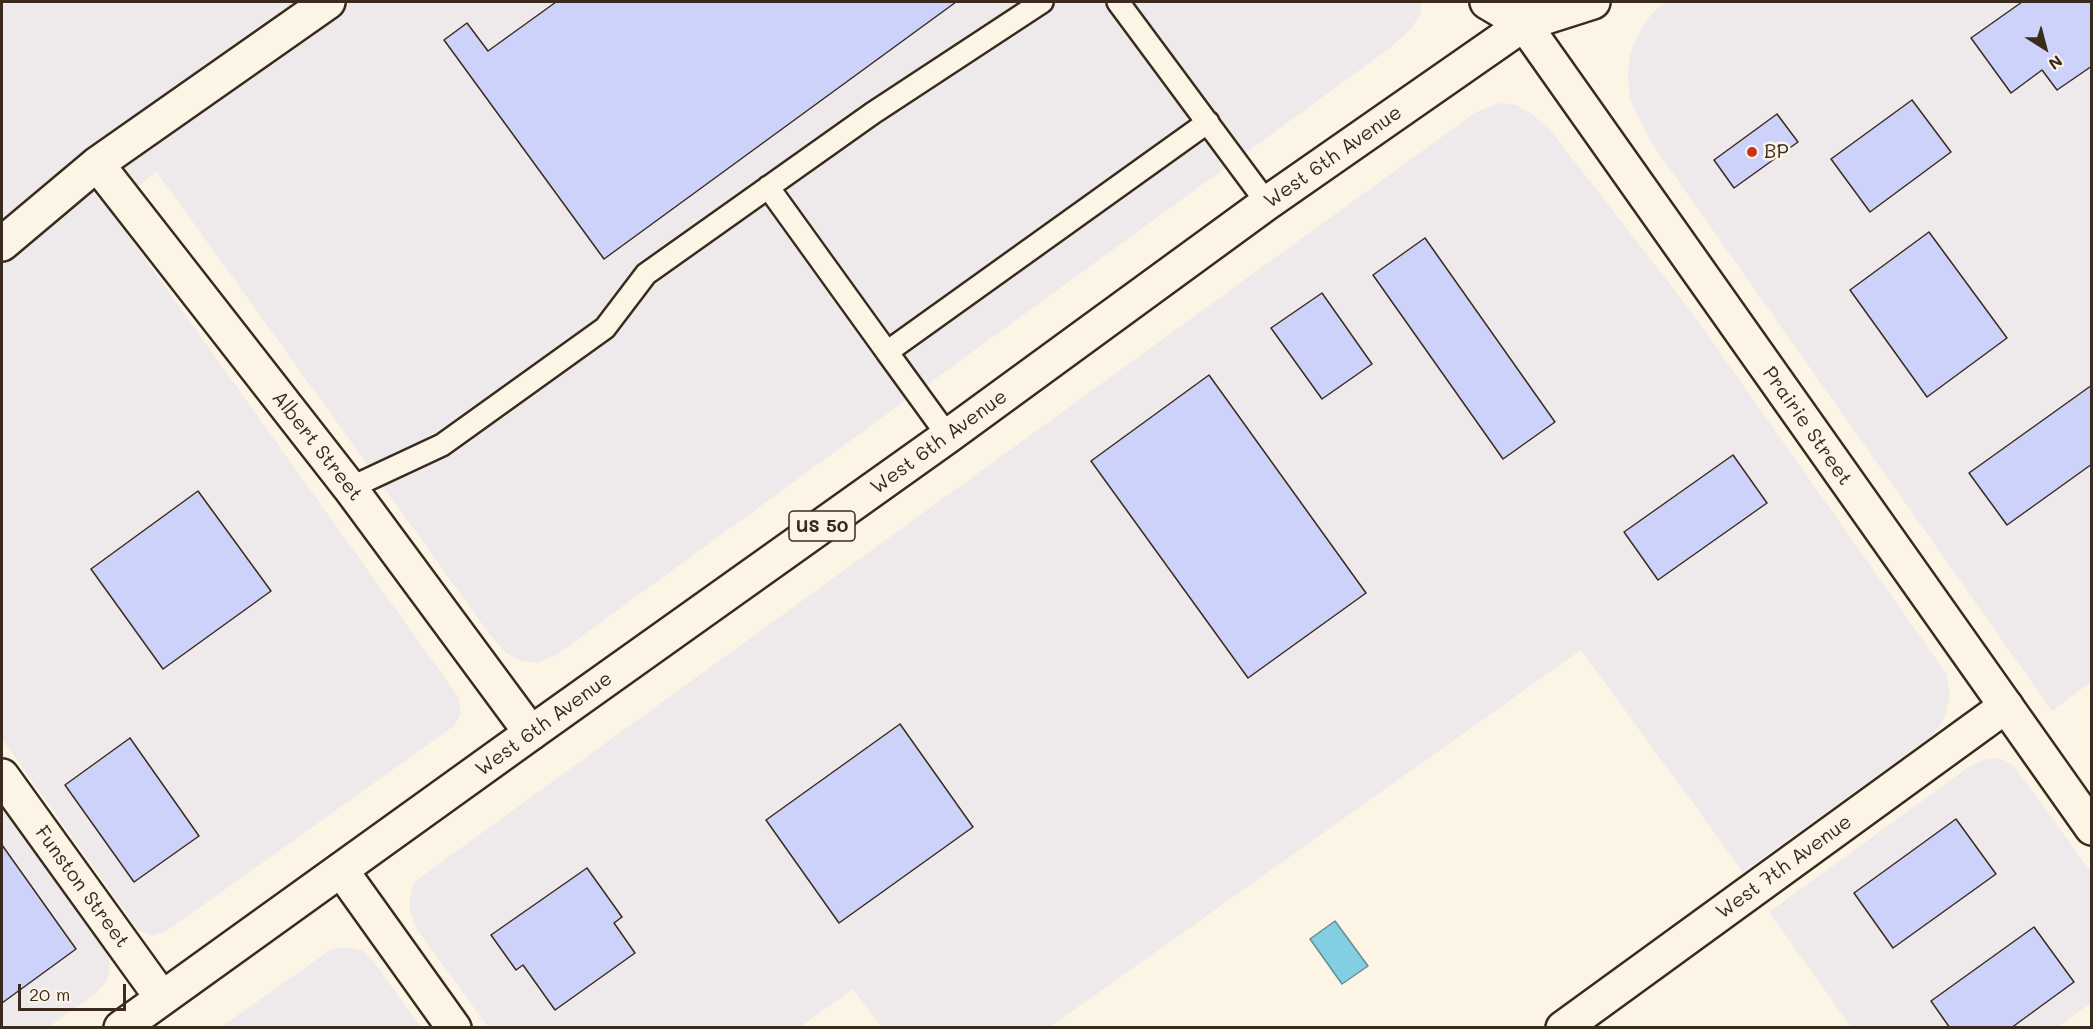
<!DOCTYPE html>
<style>
body{margin:0}
#map{position:relative;width:2093px;height:1029px;overflow:hidden;background:#fcf5e5;font-family:Mali,sans-serif}
canvas{display:block}
.frame{position:absolute;inset:0;border:3px solid #3b2a1e;pointer-events:none}
.north{position:absolute;left:2015px;top:18px;width:60px;height:60px;-webkit-text-stroke:4px #fcf5e5;paint-order:stroke;rotate:144deg;font-size:16px;font-weight:700;line-height:24px;text-align:center;color:#3b2a1e}
.north::after{content:'';display:block;margin:auto;width:21px;height:27px;background:#3b2a1e;clip-path:polygon(50% 0,100% 100%,50% 72%,0 100%)}
.scale{position:absolute;left:18px;top:984px;width:108px;height:27px;box-sizing:border-box;border:3px solid #3b2a1e;border-top:0;padding-left:8px;font-size:18px;line-height:21px;white-space:nowrap;color:#3b2a1e;-webkit-text-stroke:4px #fcf5e5;paint-order:stroke}
</style>
<div id="map">
<canvas width="2093" height="1029"></canvas>
<div class="frame"></div>
<div class="north">N</div>
<div class="scale">20 m</div>
</div>
<script>
const ctx = document.querySelector('canvas').getContext('2d');
ctx.lineJoin = 'round';
function fillPath(path, color) {
  ctx.fillStyle = color;
  ctx.fill(path, 'evenodd');
}
function toPath(rows) {
  const path = new Path2D();
  for (const r of rows) {
    path.moveTo(r[0], r[1]);
    for (let i = 2; i < r.length; i += 2) path.lineTo(r[i], r[i + 1]);
  }
  return path;
}
function trace(path, color, width, dash) {
  ctx.strokeStyle = color;
  ctx.lineWidth = width;
  ctx.lineCap = dash ? 'butt' : 'round';
  ctx.setLineDash(dash || []);
  ctx.stroke(path);
}
function label(font, color, halo, rows, align = 'center') {
  ctx.font = font + ' Mali,sans-serif';
  ctx.lineWidth = 5;
  ctx.setLineDash([]);
  ctx.textBaseline = 'middle';
  ctx.strokeStyle = halo;
  ctx.fillStyle = color;
  for (const [text, x, y, turn = 0] of rows) {
    ctx.save();
    ctx.translate(x, y);
    ctx.rotate((+turn || 0) * Math.PI / 180);
    ctx.textAlign = isNaN(turn) ? turn : align;
    if (halo) ctx.strokeText(text, 0, 0);
    ctx.fillText(text, 0, 0);
    ctx.restore();
  }
}
fillPath(toPath([
 [2,2,1421,2,1421,13,1411,29,1390,48,556,655,537,663,522,661,507,654,490,635,156,171,111,211,459,698,461,713,454,726,168,930,152,936,138,930,2,739],
 [1666,2,2091,2,2091,682,2052,711,1652,144,1630,99,1628,75,1630,54,1642,27,1654,11],
 [1499,103,1517,105,1533,115,1551,131,1693,314,1946,673,1950,695,1946,712,1940,726,1929,738,1743,872,1581,650,1050,1027,882,1027,853,989,800,1027,488,1027,416,928,410,911,410,898,414,882,1476,112],
 [1994,758,2004,760,2015,767,2091,872,2091,1003,2058,1027,1851,1027,1769,912,1970,766,1983,760],
 [2,807,106,950,110,962,108,979,96,994,48,1027,2,1027],
 [347,947,363,951,374,962,421,1027,221,1027,330,950]
]), '#eeeaeb');
const water = toPath([
 [1335,921,1368,966,1342,984,1310,939,1335,921]
]);
fillPath(water, '#82cee2');
trace(water, '#668c94', 1.5);
const building = toPath([
 [556,2,956,2,604,259,444,40,467,23,488,51,556,2],
 [2022,2,2092,2,2092,66,2057,90,2042,70,2011,93,1971,38,2022,2],
 [1912,100,1951,152,1870,212,1831,159,1912,100],
 [1777,114,1798,142,1734,188,1714,160,1777,114],
 [1929,232,2007,338,1927,397,1850,290,1929,232],
 [1425,238,1555,422,1503,459,1373,275,1425,238],
 [1322,293,1372,364,1322,399,1271,328,1322,293],
 [1209,375,1366,593,1248,678,1091,461,1209,375],
 [2092,385,2092,464,2007,525,1969,473,2092,385],
 [1733,455,1767,503,1658,580,1624,532,1733,455],
 [198,491,271,591,163,669,91,569,198,491],
 [900,724,973,827,839,923,766,820,900,724],
 [130,738,199,836,134,882,65,785,130,738],
 [1956,819,1996,874,1893,948,1854,893,1956,819],
 [2,845,76,949,2,1003,2,845],
 [587,868,622,917,614,923,635,953,555,1010,523,965,516,970,491,935,587,868],
 [2034,927,2074,982,2011,1028,1950,1028,1931,1001,2034,927]
]);
fillPath(building, '#ccd2fa');
trace(building, '#3b2a1e', 1.5);
const service = toPath([
 [1118,2,1267,203],
 [768,187,887,352],
 [948,436,887,352,1208,122],
 [350,488,442,445,605,328,646,274,873,113,1042,2]
]);
const minor = toPath([
 [97,164,350,488,531,733],
 [2,244,97,164,328,2],
 [2,776,162,998],
 [341,870,454,1028],
 [1563,1028,2006,706]
]);
const tertiary = toPath([
 [1524,24,2092,828]
]);
const secondary = toPath([
 [1487,2,1524,24]
]);
const primary = toPath([
 [1524,24,1593,2],
 [121,1028,531,733,948,436,1267,203,1524,24,1542,2]
]);
trace(service, '#3b2a1e', 26);
trace(minor, '#3b2a1e', 38);
trace(tertiary, '#3b2a1e', 38);
trace(secondary, '#3b2a1e', 38);
trace(primary, '#3b2a1e', 38);
trace(service, '#fcf5e5', 21);
trace(minor, '#fcf5e5', 33);
trace(tertiary, '#fcf5e5', 33);
trace(secondary, '#fcf5e5', 33);
trace(primary, '#fcf5e5', 33);
for (const [x, y, r, color] of [
 [1752,152,6,"#c8321e"]
]) {
  const dot = new Path2D();
  dot.arc(x, y, r, 0, 2 * Math.PI);
  ctx.fillStyle = color;
  ctx.fill(dot);
  trace(dot, '#fcf5e5', 2);
}
for (const [x, y, w] of [
 [822,526,66]
]) {
  const box = new Path2D();
  box.roundRect(x - w / 2, y - 15, w, 30, 4.5);
  ctx.fillStyle = '#fcf5e5';
  ctx.fill(box);
  trace(box, '#3b2a1e', 1.5);
}
label('bold 18px', '#3b2a1e', null, [
 ["US 50",822,526]
]);
label('20px', '#3b2a1e', '#fcf5e5', [
 ["BP",1764,152]
], 'left');
label('20px', '#3b2a1e', '#fcf5e5', [
 ["West 6th Avenue",1333,157,-35],
 ["Prairie Street",1807,426,55],
 ["West 6th Avenue",939,442,-36],
 ["Albert Street",317,446,52],
 ["West 6th Avenue",544,724,-36],
 ["West 7th Avenue",1784,867,-36],
 ["Funston Street",82,887,54]
]);
</script>
